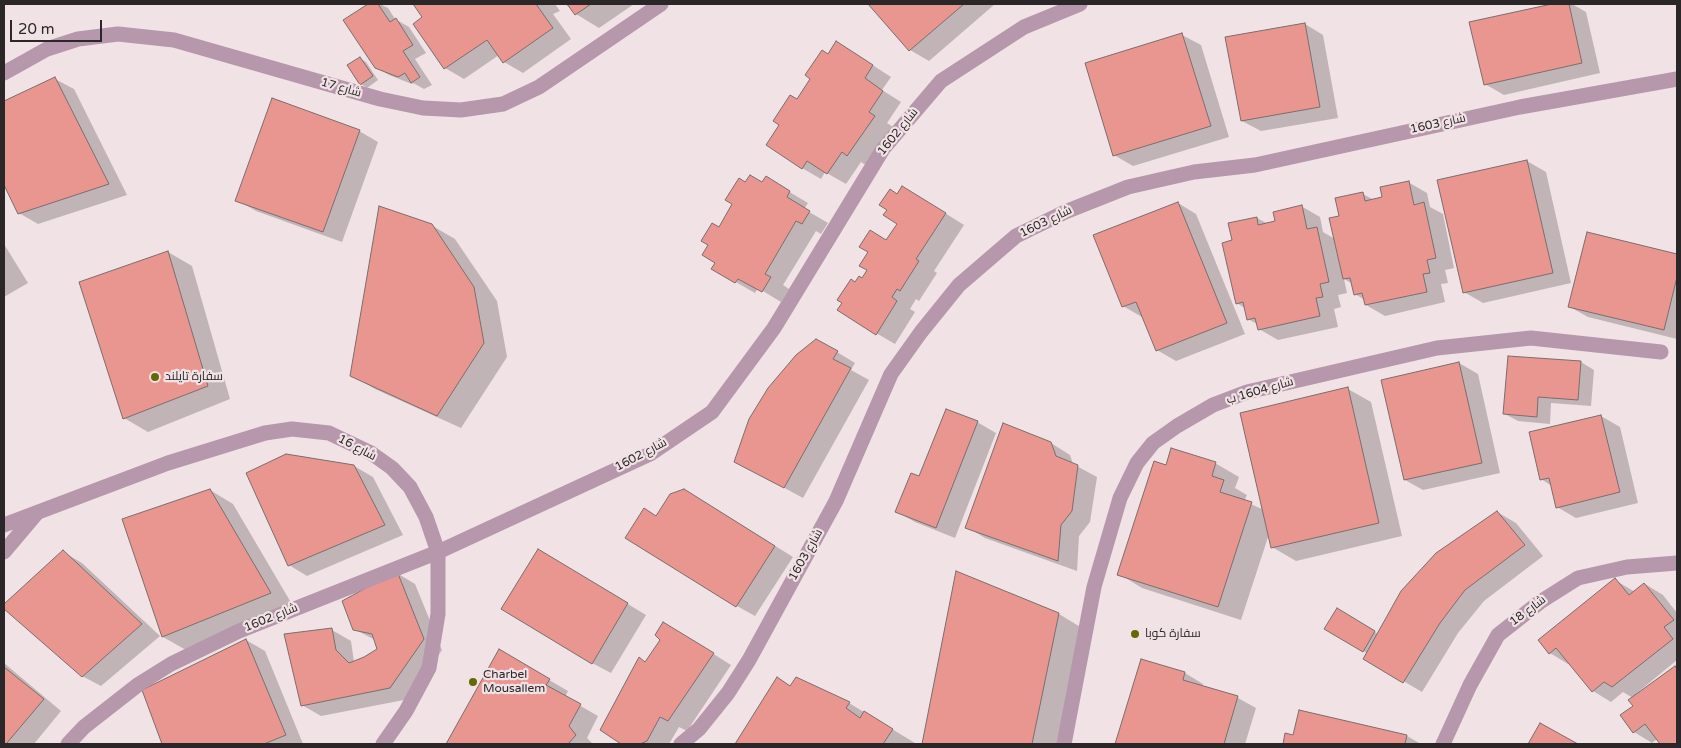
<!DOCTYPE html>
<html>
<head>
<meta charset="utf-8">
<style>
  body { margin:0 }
  #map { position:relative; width:1681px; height:748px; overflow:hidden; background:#f0e2e5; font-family:"Varela Round",sans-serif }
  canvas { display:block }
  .frame { position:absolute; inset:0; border:5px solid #2b2627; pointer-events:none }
  .scale { position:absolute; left:10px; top:20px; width:92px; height:22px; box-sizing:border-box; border:2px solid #2b2627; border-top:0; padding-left:6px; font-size:15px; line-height:18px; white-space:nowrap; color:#2b2627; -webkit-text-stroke:4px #f0e2e5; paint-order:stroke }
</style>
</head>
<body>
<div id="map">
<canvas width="1681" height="748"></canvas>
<div class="frame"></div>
<div class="scale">20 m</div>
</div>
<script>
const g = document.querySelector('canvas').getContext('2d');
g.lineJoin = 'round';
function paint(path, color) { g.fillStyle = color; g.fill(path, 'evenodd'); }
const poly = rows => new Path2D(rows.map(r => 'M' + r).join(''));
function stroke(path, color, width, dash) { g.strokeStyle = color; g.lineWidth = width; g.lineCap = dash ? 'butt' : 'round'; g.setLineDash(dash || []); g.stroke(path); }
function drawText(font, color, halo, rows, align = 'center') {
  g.font = font + ' "Varela Round",Cairo,sans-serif'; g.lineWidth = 4.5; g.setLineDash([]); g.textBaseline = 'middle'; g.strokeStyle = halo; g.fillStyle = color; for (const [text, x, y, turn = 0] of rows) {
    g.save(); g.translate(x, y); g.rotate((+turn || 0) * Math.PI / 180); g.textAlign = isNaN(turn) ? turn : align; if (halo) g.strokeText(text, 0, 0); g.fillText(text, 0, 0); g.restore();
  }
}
paint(poly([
  [370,4,380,4,388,8,395,19,409,27,426,53,415,59,432,85,424,89,413,83,412,84,389,75,376,67,345,21],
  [414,4,555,4,560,11,553,14,571,39,523,73,504,62,499,55,464,79,445,68,414,25,424,18],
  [564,4,634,4,599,28,576,14,572,8],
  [870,4,995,4,929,61,910,50],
  [1558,4,1572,4,1586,12,1600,73,1504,95,1485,84,1471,23],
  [1305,24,1323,35,1338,118,1261,131,1242,121],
  [1182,35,1201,45,1229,137,1133,166,1114,155],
  [837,42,891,77,882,90,901,102,887,123,893,127,867,166,861,162,846,184,825,172,821,179,802,168,797,101],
  [360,58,366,62,378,80,367,88,361,84],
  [55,79,74,89,127,195,38,224,19,213,4,182,4,103],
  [359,131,378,142,342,242,256,211,237,200],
  [1527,161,1546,172,1571,283,1483,303,1464,292],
  [766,178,808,203,804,209,828,223,821,234,816,231,783,285,789,289,781,302,758,288,755,293,713,269,716,262,719,228,746,183,763,184],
  [1408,182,1427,193,1430,207,1443,214,1454,268,1445,270,1448,283,1441,284,1445,302,1385,316,1366,305,1365,300,1355,294,1353,284,1344,279,1347,293,1338,295,1341,307,1334,309,1338,327,1278,340,1259,329,1257,324,1248,319,1246,309,1237,303,1233,241,1257,218,1268,224,1276,222,1301,206,1320,217,1323,232,1335,239,1340,217,1363,194,1374,200,1383,198],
  [897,195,921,198,964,225,934,271,937,273,919,301,916,299,910,309,915,312,895,344,876,333,856,283,863,280,898,223],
  [1178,203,1196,214,1245,334,1176,361,1157,350,1144,316,1142,317,1123,306],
  [431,225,455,239,497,301,507,357,461,428,375,389,351,375],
  [1588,234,1677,256,1677,339,1588,317,1570,307],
  [4,244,28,283,4,297],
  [168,252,192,266,230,399,148,432,124,418],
  [837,352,855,363,851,370,869,380,803,498,755,472],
  [1581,362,1594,370,1591,406,1551,403,1550,424,1518,421,1505,414],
  [1459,363,1478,374,1500,473,1423,490,1405,480],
  [1348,389,1371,402,1402,536,1296,561,1272,547,1269,534,1241,620,1142,588,1119,574,1167,466,1215,463,1239,477,1235,488,1247,495,1244,501,1264,510],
  [1601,416,1620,427,1638,503,1576,518,1557,507,1552,486,1541,479],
  [977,422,996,433,955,538,915,522,897,512,920,478],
  [1051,443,1070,455,1073,464,1097,477,1090,522,1079,536,1077,571,985,538,967,527],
  [354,466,373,477,403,535,307,576,289,565],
  [210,490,233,504,293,606,186,650,163,637],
  [703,501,793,557,755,616,737,606,657,517],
  [1497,512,1516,523,1543,556,1484,601,1458,633,1422,692,1364,658,1367,653,1326,629,1338,610,1378,634],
  [63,552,82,563,160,636,101,686,82,676,4,607,4,605],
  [557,561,646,615,611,673,592,663],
  [957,572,1059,614,1082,628,1058,744,923,744],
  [397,573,415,584,442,650,409,699,321,716,302,705,332,630,351,641,354,662,378,650,375,640,354,629],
  [1615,580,1635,592,1645,584,1663,595,1677,613,1677,660,1637,693,1638,695,1675,667,1677,669,1677,744,1661,744,1657,739,1652,743,1634,732,1633,698,1623,692,1611,702,1593,691,1570,662,1568,664,1550,653],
  [682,634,731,665,687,731,679,727,669,744,623,744,602,730,646,663],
  [246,640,265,651,303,744,164,744,144,690],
  [499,651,568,691,565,697,598,716,587,738,593,744,447,744],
  [1142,660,1185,673,1203,684,1202,687,1238,698,1256,708,1245,744,1116,744],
  [4,663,61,711,34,744,4,744],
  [777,678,791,686,849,703,915,743,736,744],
  [1286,735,1294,737,1407,736,1421,744,1284,744]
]), '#0003');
const building = poly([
  [368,4,378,4,390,22,396,18,413,45,403,51,420,77,411,83,405,73,398,77,375,68,343,20,368,4],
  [413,4,536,4,553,28,503,63,487,40,444,69,413,24,422,17,413,4],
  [567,4,591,4,575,15,567,4],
  [868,4,964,4,909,51,868,4],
  [1552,4,1569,4,1582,63,1484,85,1469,22,1552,4],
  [1305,23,1320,107,1241,121,1225,37,1305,23],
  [1182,33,1211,126,1113,156,1085,63,1182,33],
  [836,41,873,65,865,78,883,91,869,112,875,116,847,156,842,152,827,174,807,161,802,169,766,145,779,125,773,121,790,95,797,99,810,79,805,75,822,50,828,54,836,41],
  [360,57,373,76,360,85,347,65,360,57],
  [55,77,109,184,18,214,4,185,4,101,55,77],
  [272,98,360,130,323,232,235,201,272,98],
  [1527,160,1553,273,1463,293,1437,180,1527,160],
  [750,175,762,182,766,176,790,191,787,197,810,211,802,224,796,221,765,274,771,277,762,292,738,279,735,283,711,269,715,263,702,255,708,245,701,241,712,223,719,227,732,204,725,200,739,178,745,182,750,175],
  [1409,181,1414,205,1424,202,1436,258,1427,260,1430,273,1423,274,1427,292,1365,305,1362,293,1354,295,1350,278,1343,279,1329,218,1339,216,1335,198,1363,192,1365,201,1382,197,1380,187,1409,181],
  [902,186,946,213,916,259,919,261,900,291,897,289,892,297,897,301,876,335,837,310,842,303,837,300,851,279,855,282,859,276,862,278,867,270,859,266,868,252,859,247,870,230,886,240,897,224,883,215,887,210,879,205,890,189,897,194,902,186],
  [1178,202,1227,323,1156,351,1136,302,1122,307,1093,235,1178,202],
  [1302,205,1307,229,1317,227,1329,282,1320,284,1323,297,1316,298,1320,316,1258,330,1255,318,1247,320,1243,302,1236,304,1222,243,1232,240,1228,223,1257,217,1258,225,1275,221,1273,212,1302,205],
  [379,206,432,224,474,287,484,343,437,416,350,376,379,206],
  [1587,232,1677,254,1677,277,1664,330,1568,307,1587,232],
  [168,251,208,386,123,419,79,282,168,251],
  [816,339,838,351,833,359,851,368,784,488,734,462,749,419,768,388,796,355,816,339],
  [1508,356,1581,361,1578,400,1538,397,1537,417,1503,414,1508,356],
  [1459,362,1482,463,1404,480,1381,380,1459,362],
  [1348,387,1379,523,1271,548,1240,413,1348,387],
  [946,409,978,421,936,528,895,512,911,473,919,476,946,409],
  [1601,415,1620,492,1556,508,1549,478,1540,480,1529,432,1601,415],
  [1003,423,1051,442,1056,456,1078,465,1072,511,1061,525,1058,561,965,528,1003,423],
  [1171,448,1216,462,1212,476,1224,480,1220,492,1252,502,1218,607,1117,575,1154,461,1166,465,1171,448],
  [286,454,354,465,385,525,288,566,246,473,286,454],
  [210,489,271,593,162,637,122,519,210,489],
  [684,489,775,546,736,607,625,538,644,508,656,516,670,494,684,489],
  [1497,511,1525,545,1465,590,1440,623,1403,683,1363,659,1401,591,1436,553,1497,511],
  [538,549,628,603,592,664,501,609,538,549],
  [63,550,142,624,82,677,4,609,4,604,63,550],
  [397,571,424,639,390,688,301,706,284,634,332,628,336,650,349,663,364,657,377,649,372,634,353,630,342,601,397,571],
  [956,571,1059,613,1032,744,922,744,956,571],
  [1615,578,1629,595,1644,583,1674,620,1664,627,1673,639,1612,687,1604,682,1592,692,1556,648,1549,654,1538,640,1615,578],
  [1337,608,1375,631,1363,652,1324,629,1337,608],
  [663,622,714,653,668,721,660,717,647,741,640,744,621,744,600,730,639,657,645,662,660,640,655,635,663,622],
  [246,639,286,735,264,744,162,744,142,690,246,639],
  [499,649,550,679,546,685,581,704,569,726,576,735,568,744,446,744,499,649],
  [1141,659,1185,672,1183,680,1238,696,1224,744,1115,744,1141,659],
  [1675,666,1677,669,1677,744,1660,744,1645,724,1633,733,1620,715,1633,706,1628,700,1675,666],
  [4,667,44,699,6,744,4,744,4,667],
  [777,677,790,686,796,677,850,702,846,708,860,718,864,711,893,729,883,744,735,744,777,677],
  [1299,710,1407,735,1405,744,1283,744,1285,733,1293,735,1299,710],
  [1540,723,1578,744,1528,744,1540,723]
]);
paint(building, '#e99590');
stroke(building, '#7a6d6c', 1);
stroke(poly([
  [4,73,47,49,78,39,118,34,174,40,380,99,423,108,461,110,503,104,539,87,661,4],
  [4,525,168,463,265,433,292,429,329,433,371,453,392,468,410,487,426,517,438,552,438,614,429,668,406,711,383,744],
  [4,552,37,513],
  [68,744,84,727,139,684,171,664,239,631,438,552,650,454,712,412,774,328,883,149,941,81,1024,27,1080,4],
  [681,744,699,729,728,693,749,660,836,501,891,374,921,332,959,285,1016,236,1065,212,1128,187,1194,172,1255,165,1520,107,1677,79],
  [1064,744,1094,587,1120,498,1137,463,1153,443,1177,426,1213,405,1247,392,1437,348,1531,338,1661,352],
  [1443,744,1470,685,1498,635,1540,602,1578,578,1627,567,1677,563]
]), '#b697ac', 15);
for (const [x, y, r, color] of [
  [155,377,5,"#646806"],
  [1135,634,5,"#646806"],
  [473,682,5,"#646806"]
]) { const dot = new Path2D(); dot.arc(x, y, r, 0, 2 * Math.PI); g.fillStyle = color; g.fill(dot); stroke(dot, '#f0e2e5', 2); }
drawText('12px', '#2b2627', '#f0e2e5', [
  ["شارع 17",341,88,16],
  ["شارع 1603",1438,124,-12],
  ["شارع 1602",898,132,-51],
  ["شارع 1603",1046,222,-26],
  ["شارع 1604 ب",1260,391,-16],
  ["شارع 16",357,448,28],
  ["شارع 1602",641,455,-28],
  ["شارع 1603",806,555,-61],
  ["شارع 18",1528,611,-37],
  ["شارع 1602",271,618,-22]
]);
drawText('12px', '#2b2627', '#f0e2e5', [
  ["سفارة تايلند",165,377],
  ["سفارة كوبا",1145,634],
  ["Charbel",483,675],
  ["Mousallem",483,689]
], 'left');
</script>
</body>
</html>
